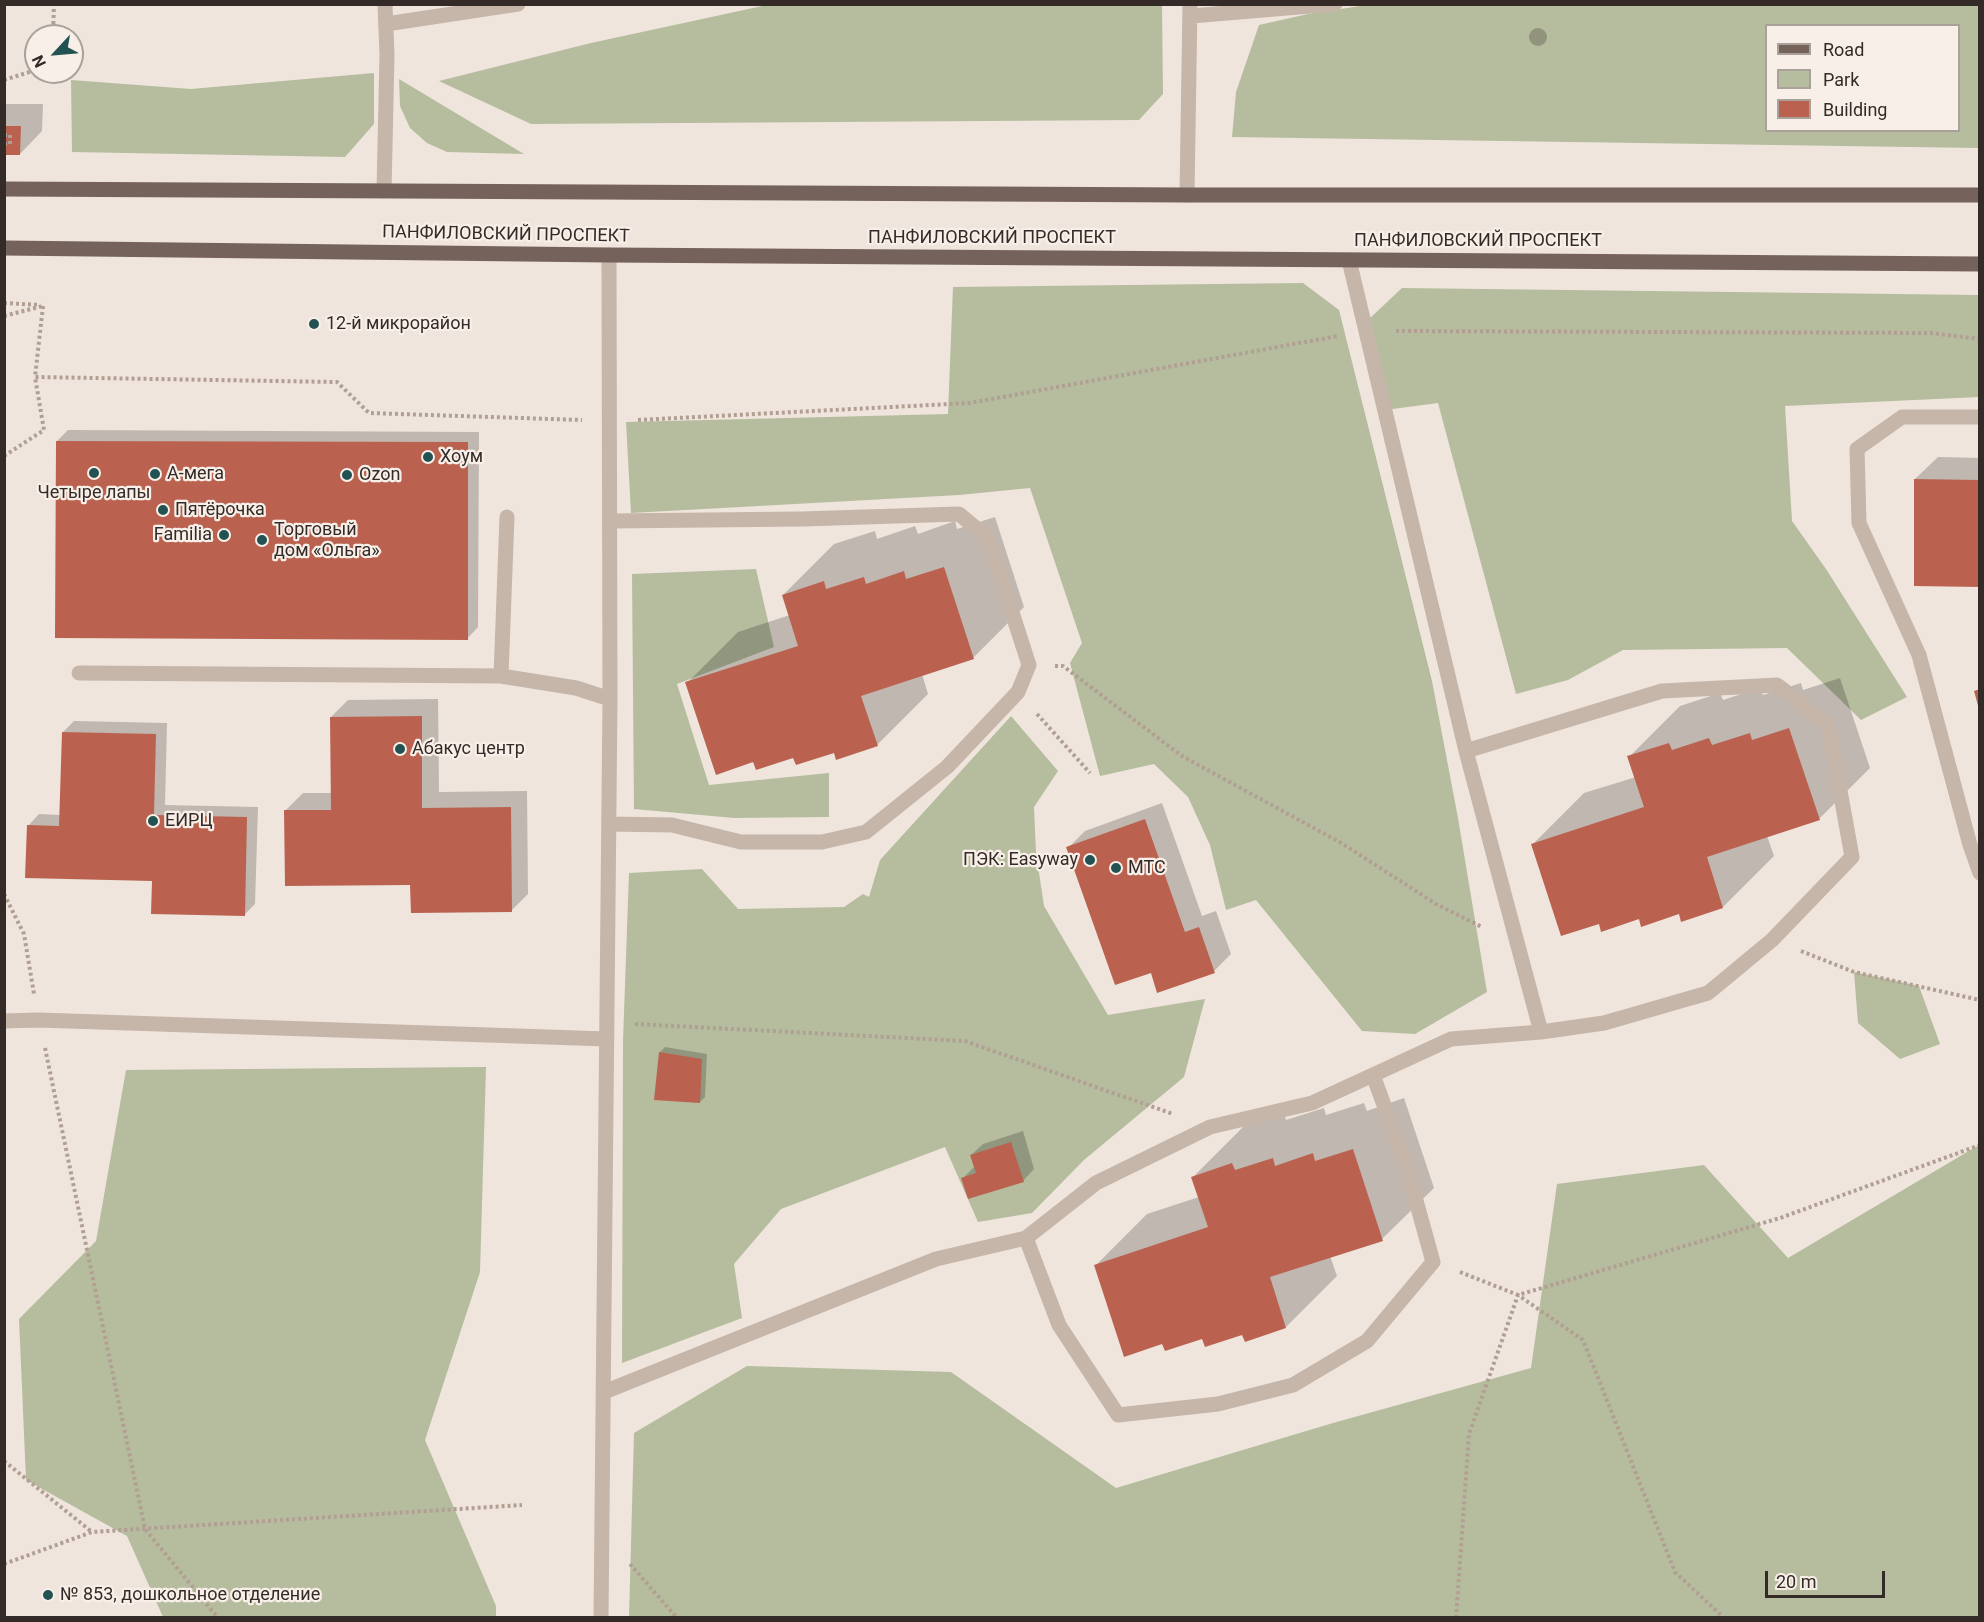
<!DOCTYPE html>
<html>
<head>
<meta charset="utf-8">
<style>
  body { margin:0 }
  #map { position:relative; width:1984px; height:1622px; overflow:hidden; background:#efe5dc; font-family:Roboto,sans-serif }
  canvas { display:block }
  .frame { position:absolute; inset:0; border:6px solid #342b28; pointer-events:none }
  .legend { position:absolute; left:1765px; top:24px; width:195px; height:108px; box-sizing:border-box; background:#f8efe8; border:2px solid #aaa19b; margin:0; padding:8px 10px; list-style:none; font-size:18px; color:#342b28 }
  .legend li { display:flex; align-items:center; gap:12px; height:30px }
  .legend b { width:30px; border:2px solid #aaa19b }
  .north { position:absolute; left:24px; top:24px; width:60px; height:60px; box-sizing:border-box; background:#f8efe8; border:2px solid #aaa19b; border-radius:50%; rotate:244deg; font-size:16px; font-weight:700; line-height:24px; text-align:center; color:#342b28 }
  .north::after { content:''; display:block; margin:auto; width:21px; height:27px; background:#225252; clip-path:polygon(50% 0,100% 100%,50% 72%,0 100%) }
  .scale { position:absolute; left:1765px; top:1571px; width:120px; height:27px; box-sizing:border-box; border:3px solid #342b28; border-top:0; padding-left:8px; font-size:18px; line-height:21px; white-space:nowrap; color:#342b28; -webkit-text-stroke:4px #f8efe8; paint-order:stroke }
</style>
</head>
<body>
<div id="map">
<canvas width="1984" height="1622"></canvas>
<div class="frame"></div>
<ul class="legend">
<li><b style="height:8px;background:#75625b"></b>Road</li>
<li><b style="height:16px;background:#b5bd9e"></b>Park</li>
<li><b style="height:16px;background:#ba624f"></b>Building</li>
</ul>
<div class="north">N</div>
<div class="scale">20 m</div>
</div>
<script>
const g = document.querySelector('canvas').getContext('2d');
g.lineJoin = 'round';
function paint(path, color) { g.fillStyle = color; g.fill(path, 'evenodd'); }
const poly = rows => new Path2D(rows.map(r => 'M' + r).join(''));
function stroke(path, color, width, dash) { g.strokeStyle = color; g.lineWidth = width; g.lineCap = dash ? 'butt' : 'round'; g.setLineDash(dash || []); g.stroke(path); }
function drawText(font, color, halo, rows, align = 'center') {
  g.font = font + ' Roboto,sans-serif'; g.lineWidth = 4.5; g.setLineDash([]); g.textBaseline = 'middle'; g.strokeStyle = halo; g.fillStyle = color; for (const [text, x, y, turn = 0] of rows) {
    g.save(); g.translate(x, y); g.rotate((+turn || 0) * Math.PI / 180); g.textAlign = isNaN(turn) ? turn : align; if (halo) g.strokeText(text, 0, 0); g.fillText(text, 0, 0); g.restore();
  }
}
paint(poly([
  [1373,4,1979,5,1979,148,1232,137,1236,92,1259,25,1308,14],
  [1766,26,1958,26,1958,130,1766,130],
  [767,5,1162,5,1163,94,1139,120,531,124,439,81,591,43],
  [374,73,374,124,345,157,72,152,71,80,191,89],
  [399,79,524,154,447,152,427,143,410,128,400,106],
  [1303,283,1339,310,1432,681,1458,818,1487,992,1415,1034,1362,1031,1256,900,1226,910,1210,845,1188,797,1154,764,1100,776,1070,663,1082,643,1030,488,959,495,631,513,626,422,948,414,953,287],
  [1402,288,1979,295,1979,397,1785,406,1792,521,1826,569,1907,697,1861,720,1787,648,1623,650,1568,680,1516,694,1438,403,1385,410,1368,320],
  [756,569,774,647,677,684,709,785,829,773,829,817,734,818,634,809,632,574],
  [1011,716,1058,771,1034,807,1036,853,1044,906,1108,1015,1205,999,1184,1077,1084,1160,1032,1213,978,1222,945,1147,781,1209,734,1264,742,1318,622,1363,623,1041,629,873,702,869,738,909,844,907,863,894,869,897,880,860],
  [1854,972,1919,986,1940,1044,1900,1059,1858,1023],
  [486,1067,480,1272,425,1440,496,1606,496,1617,163,1617,127,1536,26,1480,19,1319,96,1241,126,1070],
  [1979,1145,1979,1617,629,1617,634,1433,747,1366,951,1372,1116,1488,1333,1423,1531,1368,1557,1184,1704,1165,1788,1258]
]), '#b5bd9e');
paint(poly([
  [4,104,43,104,42,131,20,154,4,154],
  [68,430,479,432,478,627,467,639,57,441],
  [1938,457,1980,458,1980,586,1915,479],
  [995,517,1024,607,973,658,922,674,928,694,877,745,754,761,687,683,738,632,790,615,783,595,834,544,875,531,877,539,915,526,918,534,955,521,957,529],
  [1840,678,1870,768,1819,819,1767,836,1774,856,1723,907,1682,920,1680,912,1600,922,1533,844,1584,793,1636,777,1629,757,1680,706,1720,693,1723,700,1760,688,1763,695,1801,683,1803,690],
  [438,699,439,792,527,791,528,894,511,911,412,883,286,810,303,793,332,793,331,717,348,700],
  [74,721,167,723,165,805,258,807,255,904,244,915,154,880,28,826,39,814,61,815,63,732],
  [1162,803,1202,916,1216,911,1231,954,1214,971,1152,971,1068,848,1085,831],
  [665,1047,707,1054,705,1097,700,1102,660,1052],
  [1404,1098,1434,1188,1382,1239,1330,1256,1337,1276,1286,1327,1163,1343,1096,1265,1147,1214,1199,1197,1193,1177,1244,1126,1284,1113,1286,1120,1324,1108,1326,1115,1364,1103,1367,1111],
  [1023,1131,1034,1169,1023,1181,963,1178,974,1167,971,1155,983,1144]
]), '#0003');
paint(poly([
  [4,126,21,126,20,155,4,155],
  [56,441,468,442,468,640,55,638],
  [1914,479,1980,480,1980,587,1914,586],
  [944,567,974,659,861,696,878,746,836,760,834,753,796,765,793,758,756,770,753,762,716,775,685,682,798,646,782,595,824,581,826,589,864,577,866,584,904,571,906,579],
  [1980,689,1980,709,1979,709,1974,691],
  [422,716,422,808,511,807,512,912,411,913,410,885,285,886,284,810,331,810,330,717],
  [1789,728,1820,820,1707,857,1723,908,1681,922,1679,914,1641,927,1639,919,1601,932,1599,924,1561,936,1531,844,1644,807,1627,756,1669,743,1672,750,1709,738,1712,745,1750,733,1752,740],
  [62,732,156,734,154,815,247,817,245,916,151,914,152,881,25,878,27,825,59,826],
  [1145,819,1185,932,1199,927,1215,973,1157,993,1151,973,1115,985,1066,847],
  [659,1052,702,1059,700,1103,654,1100],
  [1011,1142,1024,1182,968,1199,961,1178,976,1173,970,1155],
  [1353,1149,1383,1241,1270,1277,1286,1328,1245,1342,1242,1335,1205,1347,1202,1339,1165,1351,1162,1344,1124,1357,1094,1265,1208,1227,1191,1177,1232,1163,1235,1170,1273,1158,1275,1166,1313,1153,1315,1161]
]), '#ba624f');
stroke(poly([
  [53,36,54,4],
  [4,80,36,70],
  [4,135,10,135,10,144,4,144],
  [4,303,40,305],
  [43,306,35,377,337,382,369,413,582,420],
  [4,316,43,306],
  [1396,331,1931,333,1980,339],
  [638,420,970,403,1338,336],
  [4,456,44,430,35,377],
  [1055,666,1063,666,1182,756,1343,844,1436,904,1482,927],
  [1037,714,1090,773],
  [4,894,24,934,34,994],
  [1801,951,1854,972,1980,1000],
  [635,1024,965,1041,1173,1114],
  [45,1048,145,1529,218,1618],
  [1460,1272,1518,1295,1780,1218,1980,1145],
  [4,1461,92,1532],
  [4,1564,92,1532,522,1505],
  [630,1564,677,1618],
  [1456,1618,1469,1434,1518,1295,1583,1340,1675,1572,1724,1618]
]), '#b29f94', 4, [3, 3]);
stroke(poly([
  [1191,16,1335,4],
  [386,24,518,4],
  [384,191,387,55,385,4],
  [1187,195,1190,4],
  [1349,260,1466,751,1541,1032],
  [1980,417,1902,417,1857,449,1859,523,1919,655,1970,845,1980,873],
  [79,673,501,676,576,688,610,699],
  [501,676,507,517],
  [609,824,672,825,741,842,822,842,866,832,947,767,1018,692,1029,665,988,538,959,514,802,519,610,521],
  [4,1021,39,1020,607,1039],
  [1026,1238,1059,1325,1118,1415,1218,1404,1293,1385,1367,1341,1433,1262,1407,1168,1373,1075],
  [604,1392,936,1259,1026,1238,1096,1183,1210,1127,1312,1103,1451,1039,1541,1032,1604,1023,1708,993,1772,940,1852,857,1828,724,1777,685,1662,691,1466,751],
  [601,1618,610,699,609,255]
]), '#c6b5a9', 15);
stroke(poly([
  [4,189,1187,195,1980,195],
  [4,248,609,255,1980,264]
]), '#75625b', 15);
g.fillStyle = '#92937c';
for (const [x, y] of [
  [1538,37]
]) { g.beginPath(); g.arc(x, y, 9, 0, 2 * Math.PI); g.fill(); }
for (const [x, y, r, color] of [
  [314,324,6,"#225252"],
  [428,457,6,"#225252"],
  [94,473,6,"#225252"],
  [155,474,6,"#225252"],
  [347,475,6,"#225252"],
  [163,510,6,"#225252"],
  [224,535,6,"#225252"],
  [262,540,6,"#225252"],
  [400,749,6,"#225252"],
  [153,821,6,"#225252"],
  [1090,860,6,"#225252"],
  [1116,868,6,"#225252"],
  [48,1595,6,"#225252"]
]) { const dot = new Path2D(); dot.arc(x, y, r, 0, 2 * Math.PI); g.fillStyle = color; g.fill(dot); stroke(dot, '#f8efe8', 2); }
drawText('18px', '#342b28', '#f8efe8', [
  ["ПАНФИЛОВСКИЙ ПРОСПЕКТ",506,235,1],
  ["ПАНФИЛОВСКИЙ ПРОСПЕКТ",992,238],
  ["ПАНФИЛОВСКИЙ ПРОСПЕКТ",1478,241]
]);
drawText('18px', '#342b28', '#f8efe8', [
  ["12-й микрорайон",326,324],
  ["Хоум",440,457],
  ["А-мега",167,474],
  ["Ozon",359,475],
  ["Четыре лапы",94,493,"center"],
  ["Пятёрочка",175,510],
  ["Торговый",274,530],
  ["дом «Ольга»",274,551],
  ["Familia",212,535,"right"],
  ["Абакус центр",412,749],
  ["ЕИРЦ",165,821],
  ["ПЭК: Easyway",1078,860,"right"],
  ["МТС",1128,868],
  ["№ 853, дошкольное отделение",60,1595]
], 'left');
</script>
</body>
</html>
